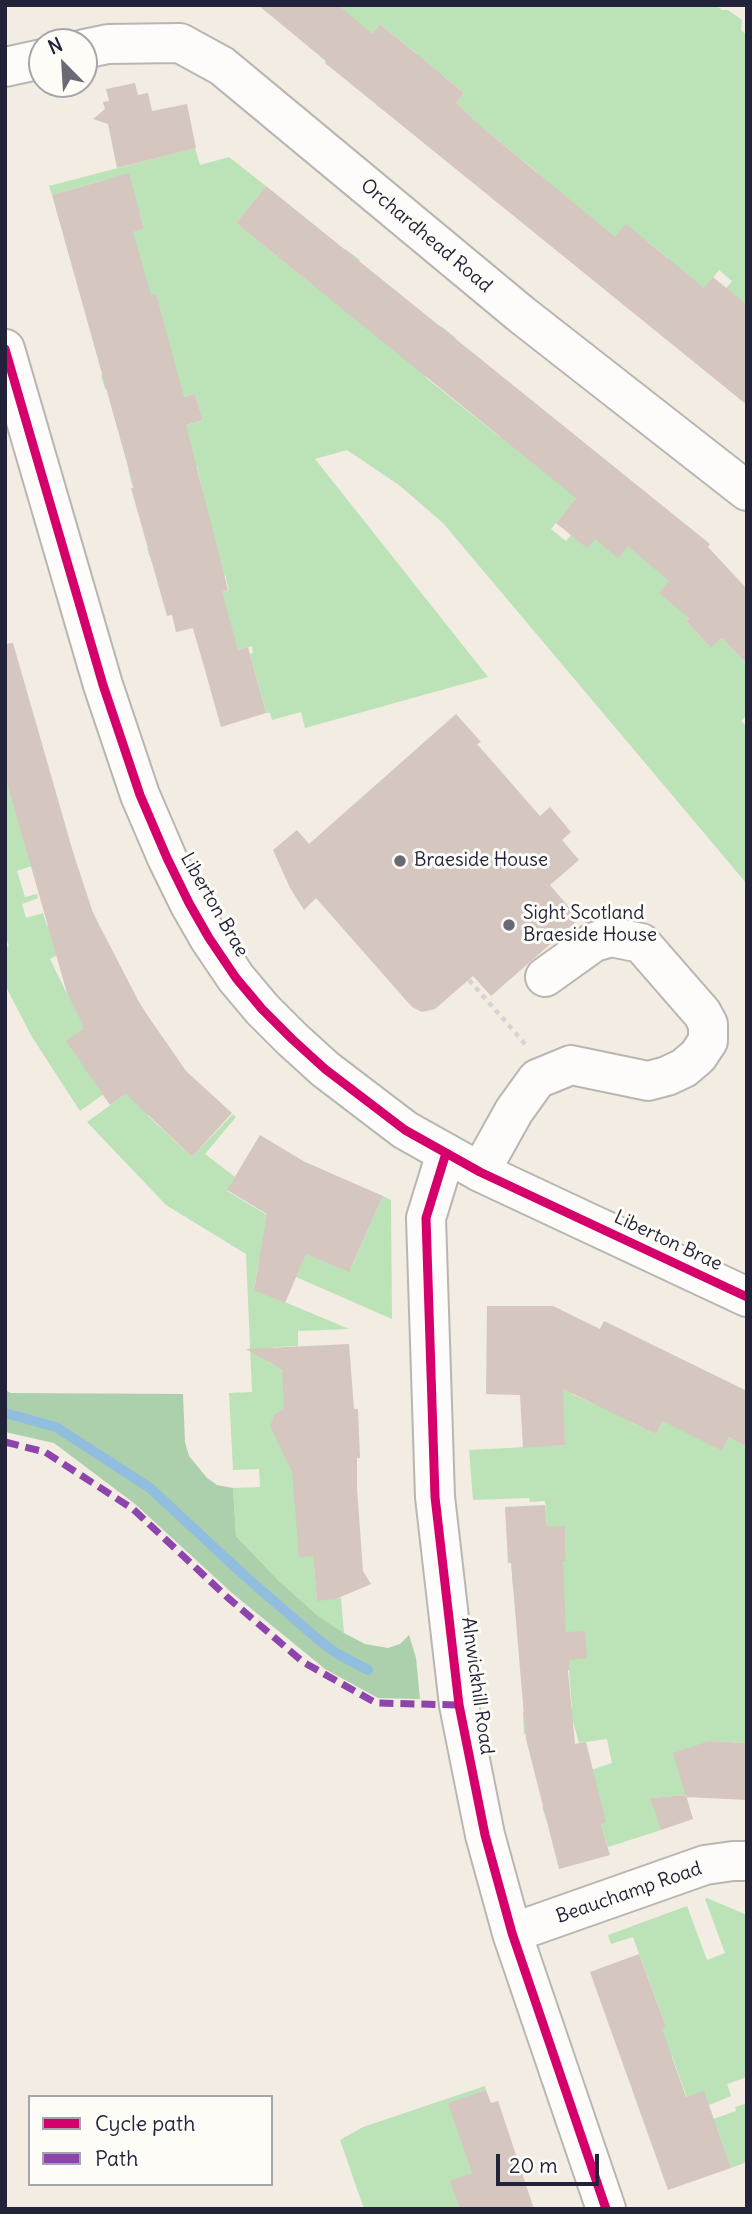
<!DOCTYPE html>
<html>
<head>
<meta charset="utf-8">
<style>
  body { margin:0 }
  #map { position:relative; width:752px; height:2214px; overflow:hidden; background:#f2ece2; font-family:Delius,sans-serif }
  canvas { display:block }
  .frame { position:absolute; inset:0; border:7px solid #22223b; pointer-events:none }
  .legend { position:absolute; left:28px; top:2095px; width:245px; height:91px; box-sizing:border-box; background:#fdfcf7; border:2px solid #a5a5ac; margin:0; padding:9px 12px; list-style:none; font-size:21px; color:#22223b }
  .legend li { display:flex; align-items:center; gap:14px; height:35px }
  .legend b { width:35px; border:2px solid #a5a5ac }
  .north { position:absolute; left:28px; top:28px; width:70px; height:70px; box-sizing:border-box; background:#fdfcf7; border:2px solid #a5a5ac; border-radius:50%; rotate:336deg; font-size:19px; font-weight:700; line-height:28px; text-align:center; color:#22223b }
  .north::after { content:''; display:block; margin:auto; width:24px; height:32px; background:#6b6975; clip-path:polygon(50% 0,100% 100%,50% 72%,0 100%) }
  .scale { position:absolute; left:496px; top:2154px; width:103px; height:32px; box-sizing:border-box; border:4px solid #22223b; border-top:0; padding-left:9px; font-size:21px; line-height:24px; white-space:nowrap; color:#22223b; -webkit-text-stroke:5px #fdfcf7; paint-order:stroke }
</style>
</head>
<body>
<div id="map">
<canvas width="752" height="2214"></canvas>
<div class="frame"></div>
<ul class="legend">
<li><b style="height:9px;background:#d6006c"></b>Cycle path</li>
<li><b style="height:9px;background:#8e44ad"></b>Path</li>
</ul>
<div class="north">N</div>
<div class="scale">20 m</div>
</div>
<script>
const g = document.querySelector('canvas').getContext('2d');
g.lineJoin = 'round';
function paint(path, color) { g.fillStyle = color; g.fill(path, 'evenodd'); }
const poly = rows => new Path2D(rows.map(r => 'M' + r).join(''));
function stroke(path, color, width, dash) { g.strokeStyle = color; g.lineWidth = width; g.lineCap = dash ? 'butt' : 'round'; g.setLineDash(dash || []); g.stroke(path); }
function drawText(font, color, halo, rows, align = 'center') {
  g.font = font + ' Delius,sans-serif'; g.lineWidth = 6; g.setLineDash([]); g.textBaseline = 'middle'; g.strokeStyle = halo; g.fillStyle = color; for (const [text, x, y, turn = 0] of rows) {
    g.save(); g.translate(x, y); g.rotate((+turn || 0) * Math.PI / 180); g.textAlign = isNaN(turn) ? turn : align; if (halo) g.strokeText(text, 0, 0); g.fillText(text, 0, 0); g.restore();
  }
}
paint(poly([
  [338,5,716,5,722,10,728,10,742,20,741,30,747,35,747,305,744,302,716,301,732,281,719,270,704,289,657,271,668,258,648,242,637,254,509,210,538,173,484,129,441,156,473,118,456,103,464,93,445,77,388,113,376,105,417,54,380,24,371,35,326,61,319,56,335,37],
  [195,148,200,165,229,157,266,186,236,223,314,286,345,249,360,260,330,297,411,362,441,326,456,338,425,377,500,437,530,400,576,498,551,529,566,541,571,535,607,524,633,540,702,601,686,621,711,648,722,638,747,664,747,715,741,721,747,727,747,884,443,523,399,485,347,450,315,459,488,677,305,728,301,712,272,720,270,713,266,713,250,654,253,653,252,646,238,650,231,629,196,639,193,628,213,595,229,590,225,575,208,579,152,562,147,549,212,532,197,466,182,470,183,475,133,488,128,469,180,454,173,429,203,420,195,394,165,402,157,375,105,389,101,375,153,360,120,235,144,229,140,214,104,180,52,195,49,186],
  [5,758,44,862,17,871,25,897,37,894,38,898,22,904,26,918,43,913,47,926,93,912,99,925,57,946,61,953,50,959,67,994,92,1018,81,1026,83,1029,135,1080,174,1054,177,1058,171,1062,148,1116,192,1157,233,1114,236,1117,205,1154,235,1177,227,1191,269,1216,305,1162,319,1168,307,1254,347,1271,351,1268,383,1196,391,1200,392,1319,296,1277,302,1263,259,1260,254,1289,349,1329,298,1331,298,1346,274,1347,267,1352,268,1362,275,1366,281,1366,282,1373,299,1372,288,1407,275,1413,271,1425,356,1463,357,1483,340,1484,313,1556,317,1600,341,1598,344,1633,317,1615,279,1581,236,1536,233,1488,260,1487,259,1469,233,1470,229,1393,252,1392,246,1254,166,1205,87,1122,130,1091,122,1081,80,1111,32,1037,5,985,5,963,7,962,5,947,9,946,5,936],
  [559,1309,572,1394,596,1405,604,1391,631,1422,656,1434,664,1420,722,1451,729,1437,747,1447,747,1743,710,1741,707,1773,686,1795,651,1798,661,1830,608,1847,601,1824,602,1808,547,1822,542,1807,591,1795,585,1772,612,1763,607,1739,579,1743,573,1721,524,1734,523,1712,572,1708,562,1584,513,1588,512,1576,563,1574,563,1561,566,1560,565,1527,547,1527,545,1501,530,1502,529,1498,473,1500,469,1450,565,1445],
  [707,1898,747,1915,747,2077,727,2084,731,2096,692,2112,672,2056,659,2061,637,2038,666,2027,633,1937,611,1944,608,1935,687,1906,707,1960,725,1953,705,1899],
  [485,2086,486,2090,449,2103,474,2178,519,2163,521,2169,455,2192,460,2209,364,2209,340,2140,363,2127],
  [747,2103,747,2162,731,2168,717,2128,654,2150,651,2141,736,2111,735,2107]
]), '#bce2b8');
paint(poly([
  [5,1390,11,1393,183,1394,185,1442,189,1456,207,1478,217,1485,233,1488,236,1536,279,1581,317,1615,344,1633,365,1644,388,1648,400,1644,409,1635,416,1658,420,1699,378,1698,325,1669,232,1593,135,1504,54,1443,5,1432]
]), '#acd0ac');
stroke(poly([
  [5,1413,56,1427,150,1488,246,1577,321,1642,336,1653,368,1670]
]), '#91bede', 10);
paint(poly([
  [258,5,338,5,372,34,380,24,464,93,456,103,473,118,472,119,615,237,626,224,704,288,713,277,747,305,747,405,325,63,326,61],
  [135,83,138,95,148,93,152,111,187,104,196,148,117,168,108,124,93,119,105,109,103,102,109,101,106,89],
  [129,173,144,229,133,232,151,295,156,294,184,397,195,394,203,420,186,425,228,590,222,592,238,650,248,647,266,713,221,727,193,628,176,632,172,615,167,616,131,488,134,488,52,195],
  [266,186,710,544,708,547,747,589,747,664,722,638,711,648,686,621,689,618,659,593,669,581,628,546,618,558,595,539,587,548,556,523,576,498,236,223],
  [13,643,73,852,93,913,139,1002,150,1019,186,1071,232,1113,192,1157,126,1094,110,1105,66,1041,83,1029,81,1026,83,1025,67,993,5,775,5,644],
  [456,714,481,742,477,744,540,816,550,807,571,832,562,840,579,860,550,885,579,919,491,996,473,976,435,1009,422,1012,412,1007,316,898,304,910,290,888,273,850,297,830,309,844],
  [260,1135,305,1162,383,1196,349,1272,306,1254,285,1303,254,1290,267,1214,227,1190],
  [487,1306,553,1306,600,1329,604,1321,747,1391,747,1447,729,1437,722,1451,663,1421,656,1434,563,1389,565,1445,523,1448,520,1395,486,1394],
  [349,1344,354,1409,358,1409,360,1458,357,1458,357,1488,363,1571,371,1584,336,1599,317,1601,313,1556,299,1557,292,1472,270,1426,275,1413,284,1409,282,1370,246,1349],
  [545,1505,547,1527,565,1526,566,1561,563,1561,566,1632,585,1631,587,1658,569,1660,569,1670,568,1671,575,1744,586,1742,606,1822,601,1824,610,1855,559,1869,526,1739,511,1563,508,1563,505,1507],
  [709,1741,747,1743,747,1800,686,1797,673,1753],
  [686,1795,693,1819,661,1830,650,1798],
  [639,1954,666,2027,662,2029,686,2097,704,2091,731,2168,668,2190,590,1972],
  [486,2090,491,2103,498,2101,534,2209,460,2209,450,2181,472,2173,448,2103]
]), '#d5c6c0');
const minor = poly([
  [84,49,108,44,180,43,222,66,522,315,747,491],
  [5,67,42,59],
  [446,1153,426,1218,435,1497,459,1705,485,1835,512,1933,606,2209],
  [480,1172,514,1111,537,1079,571,1065,648,1081,667,1076,684,1068,698,1056,708,1041,708,1024,702,1013,641,943,611,937,594,942,545,977],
  [512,1933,705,1865,733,1861,747,1861]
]);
const major = poly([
  [5,349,103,685,140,795,167,858,189,903,209,938,236,978,262,1009,292,1039,325,1069,405,1130,480,1172,747,1297]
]);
stroke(minor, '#b9b6b2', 42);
stroke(major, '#b9b6b2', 42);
stroke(poly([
  [469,980,526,1045]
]), '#d5d4d3', 4.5, [5, 5]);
stroke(minor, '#fdfcfb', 38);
stroke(major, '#fdfcfb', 38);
stroke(poly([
  [5,1442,45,1452,133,1509,227,1597,303,1662,376,1703,459,1705]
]), '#8e44ad', 7, [14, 7]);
stroke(poly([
  [5,349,103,685,140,795,167,858,189,903,209,938,236,978,262,1009,292,1039,325,1069,405,1130,480,1172,747,1297],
  [446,1153,426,1218,435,1497,459,1705,485,1835,512,1933,606,2209]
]), '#d6006c', 9);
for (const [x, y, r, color] of [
  [400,861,7,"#6b6975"],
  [509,925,7,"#6b6975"]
]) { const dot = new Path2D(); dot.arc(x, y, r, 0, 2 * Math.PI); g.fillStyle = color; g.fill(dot); stroke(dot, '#fdfcf7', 2.5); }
drawText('19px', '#22223b', '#fdfcf7', [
  ["Orchardhead Road",426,236,40],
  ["Liberton Brae",214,905,60],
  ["Liberton Brae",668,1241,25],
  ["Alnwickhill Road",477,1686,82],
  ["Beauchamp Road",629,1893,-19]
]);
drawText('19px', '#22223b', '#fdfcf7', [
  ["Braeside House",414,861],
  ["Sight Scotland",523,914],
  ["Braeside House",523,936]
], 'left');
</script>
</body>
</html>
